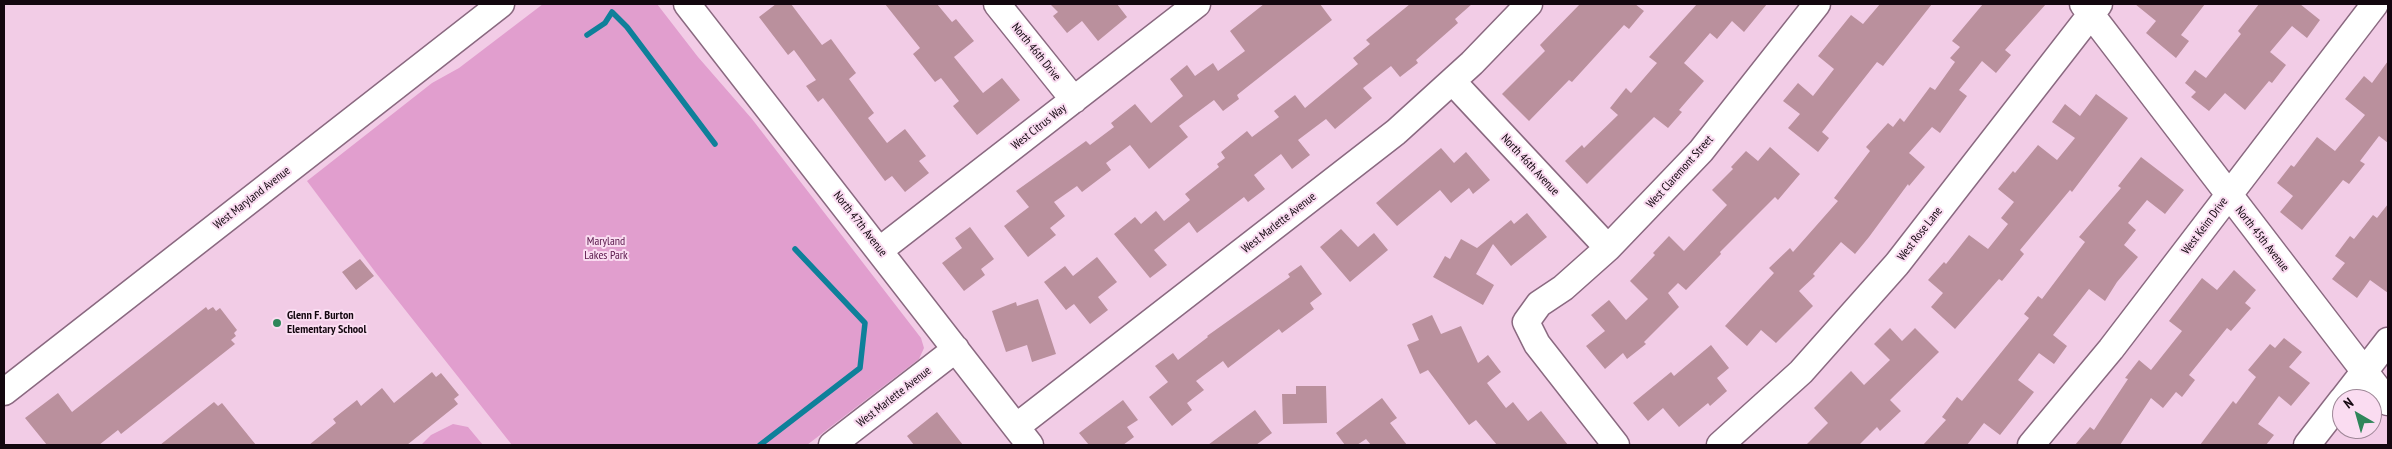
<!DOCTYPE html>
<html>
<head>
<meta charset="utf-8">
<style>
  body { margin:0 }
  #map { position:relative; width:2392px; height:449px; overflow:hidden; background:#f2cce6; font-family:"PT Sans Narrow",sans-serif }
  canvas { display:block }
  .frame { position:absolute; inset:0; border:5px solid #13070f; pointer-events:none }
  .north { position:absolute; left:2332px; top:389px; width:50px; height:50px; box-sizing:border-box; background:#fadcf1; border:1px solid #9e8797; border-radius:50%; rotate:322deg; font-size:14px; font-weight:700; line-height:20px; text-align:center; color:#13070f }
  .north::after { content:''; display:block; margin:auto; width:18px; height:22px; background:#2f865a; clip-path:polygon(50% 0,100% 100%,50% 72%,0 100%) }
</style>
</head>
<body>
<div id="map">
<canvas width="2392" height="449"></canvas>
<div class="frame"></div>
<div class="north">N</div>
</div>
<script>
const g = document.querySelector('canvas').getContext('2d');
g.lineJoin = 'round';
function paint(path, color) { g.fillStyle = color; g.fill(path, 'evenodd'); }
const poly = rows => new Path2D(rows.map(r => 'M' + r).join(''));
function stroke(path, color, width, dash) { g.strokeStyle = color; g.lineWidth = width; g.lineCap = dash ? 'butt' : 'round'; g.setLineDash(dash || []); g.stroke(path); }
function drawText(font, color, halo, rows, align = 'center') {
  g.font = font + ' "PT Sans Narrow",sans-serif'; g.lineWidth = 4; g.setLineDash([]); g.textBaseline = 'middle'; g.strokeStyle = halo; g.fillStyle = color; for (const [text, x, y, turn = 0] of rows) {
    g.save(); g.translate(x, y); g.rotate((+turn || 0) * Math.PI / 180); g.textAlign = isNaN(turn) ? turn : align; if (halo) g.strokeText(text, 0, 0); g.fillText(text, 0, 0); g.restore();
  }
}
paint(poly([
  [543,4,657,4,698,57,752,119,921,338,924,348,919,359,807,445,512,445,376,273,307,181,432,83,459,68],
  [453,424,468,427,483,445,421,445,431,435]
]), '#e19ece');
stroke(poly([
  [587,35,605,23,612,12,627,27,715,144],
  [760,445,860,368,865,323,795,249]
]), '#0e809a', 5.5);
paint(poly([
  [776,4,791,4,822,45,831,39,856,73,849,79,874,113,868,118,887,143,905,129,926,156,919,161,929,173,905,192,892,176,885,181,823,98,818,102,806,86,816,80,794,50,788,55,759,17],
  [885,4,937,4,952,22,956,19,974,41,954,57,983,93,1002,78,1020,100,977,135,953,106,959,101,941,78,935,82,913,54,920,48],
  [1050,4,1117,4,1127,17,1098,41,1082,21,1067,33,1053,16,1058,12],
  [1264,4,1320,4,1332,20,1237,95,1239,99,1223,111,1214,100,1179,126,1188,137,1149,169,1130,145,1106,163,1111,170,1082,192,1077,186,1054,202,1065,216,1050,228,1056,235,1028,257,1004,226,1029,207,1016,191,1086,141,1090,145,1114,127,1111,123,1135,104,1151,123,1183,96,1170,79,1187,65,1195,76,1213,63,1218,71,1245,51,1230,31],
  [1410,4,1472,4,1455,19,1458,23,1416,60,1418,63,1400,77,1391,66,1363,88,1372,98,1335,129,1326,119,1298,140,1310,155,1292,169,1281,154,1254,175,1265,189,1248,202,1244,197,1197,233,1189,222,1154,250,1167,265,1150,278,1114,234,1135,217,1141,224,1156,211,1164,221,1190,200,1185,194,1219,167,1217,164,1225,158,1221,152,1247,131,1252,137,1279,117,1274,111,1295,95,1305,108,1358,64,1353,58,1370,44,1366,40],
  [1580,4,1635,4,1644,11,1629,29,1624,25,1572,82,1569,80,1529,121,1502,94,1545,51,1540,45],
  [1697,4,1767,4,1744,32,1732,21,1717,39,1710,33,1684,63,1704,81,1679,110,1682,112,1668,128,1654,117,1587,184,1565,161,1582,145,1584,148,1618,115,1610,108,1626,88,1631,93,1657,63,1649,57],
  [1880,4,1932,4,1883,66,1877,62,1836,114,1822,132,1829,138,1818,152,1788,128,1800,114,1783,101,1798,83,1813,96,1834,69,1818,56,1851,15,1863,24],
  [1983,4,2046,4,2005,50,2011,55,1996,73,1982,61,1959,90,1967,96,1940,133,1932,127,1909,153,1925,167,1909,186,1908,184,1869,237,1855,254,1841,242,1813,274,1815,276,1799,291,1813,306,1776,343,1761,330,1747,346,1725,326,1774,273,1769,268,1790,248,1793,252,1838,201,1834,198,1870,151,1866,147,1888,123,1893,127,1900,118,1904,122,1930,87,1935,90,1955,62,1950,58,1960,47,1952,41],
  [2135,4,2205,4,2181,35,2189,41,2176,58,2146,33,2156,21],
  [2259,4,2300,4,2320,20,2307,38,2292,26,2270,52,2286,65,2272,83,2269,81,2245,110,2225,93,2209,111,2191,97,2196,92,2185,83,2195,70,2206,78,2241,34,2238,31],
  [2388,61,2388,143,2379,136,2360,161,2365,164,2349,184,2343,180,2302,230,2280,212,2293,196,2277,183,2291,165,2294,167,2317,137,2335,151,2365,115,2345,99,2364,76,2372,83],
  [2096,94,2128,118,2072,192,2070,190,2020,250,2024,254,2002,281,1999,279,1955,329,1931,307,1943,293,1928,280,1944,262,1946,264,1969,235,1988,249,2008,224,2001,218,2014,202,1998,189,2013,171,2015,173,2038,145,2057,160,2075,138,2052,122,2065,104,2080,116],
  [1770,147,1800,174,1778,200,1775,197,1720,252,1721,254,1686,290,1678,283,1668,293,1679,307,1644,342,1646,344,1627,359,1623,353,1605,369,1586,346,1605,331,1591,315,1609,300,1626,320,1648,299,1630,281,1655,255,1653,253,1669,236,1684,251,1727,205,1712,190,1733,169,1731,167,1746,151,1758,161],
  [1441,148,1454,163,1466,152,1490,180,1473,194,1469,188,1451,203,1440,190,1397,226,1376,203],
  [2141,157,2184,190,2165,214,2147,200,2128,223,2136,230,2124,245,2138,257,2117,282,2105,301,2089,289,2053,335,2067,346,2054,364,2039,353,2018,380,2034,392,2000,435,1984,423,1967,445,1923,445,1946,420,1942,417,1957,397,1962,401,2029,318,2024,314,2038,296,2042,299,2085,242,2079,237,2121,188,2118,186],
  [2388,204,2388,293,2370,280,2357,298,2332,279,2345,263,2335,256,2350,236,2354,239,2373,215,2377,218],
  [1527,213,1547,237,1511,266,1493,244,1476,274,1494,285,1483,305,1433,277,1445,256,1450,259,1461,239,1477,248,1511,220,1514,224],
  [970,227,994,259,981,269,985,275,964,291,942,263,962,248,955,238],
  [1341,229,1358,247,1374,233,1388,250,1350,282,1320,247],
  [1097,257,1117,282,1098,297,1108,310,1090,324,1074,304,1066,310,1044,282,1065,266,1073,276],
  [360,259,374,276,356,290,342,272],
  [1301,265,1322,294,1310,303,1314,309,1282,333,1279,329,1228,368,1223,361,1196,381,1204,390,1187,403,1192,410,1172,426,1149,397,1168,382,1155,366,1173,353,1178,360,1208,337,1207,336,1290,277,1288,274],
  [2234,270,2256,290,2245,303,2251,308,2231,331,2227,328,2189,375,2195,380,2182,397,2176,392,2163,408,2151,398,2120,445,2075,445,2090,427,2094,430,2128,379,2125,378,2139,360,2151,370,2182,331,2169,321,2202,278,2217,290],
  [1038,299,1056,354,1032,362,1027,345,1006,352,992,311,1016,302,1017,306],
  [206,307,208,310,213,307,216,311,220,308,237,330,234,333,236,336,231,340,235,344,121,434,118,430,99,445,47,445,25,418,58,393,72,412],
  [1432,315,1441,334,1461,326,1478,363,1488,355,1501,372,1487,383,1506,408,1513,402,1528,421,1541,411,1568,445,1497,445,1476,420,1469,425,1428,370,1420,374,1407,345,1419,340,1412,324],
  [1890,328,1902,341,1915,328,1939,352,1890,400,1901,411,1880,431,1877,427,1859,445,1806,445,1828,423,1814,408,1851,371,1864,385,1890,360,1874,344],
  [2284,338,2302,352,2289,367,2310,383,2291,406,2279,396,2258,424,2274,435,2266,445,2200,445,2233,401,2236,404,2256,377,2248,370,2270,344,2275,348],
  [1711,345,1729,368,1717,378,1727,391,1710,406,1708,403,1679,427,1663,408,1648,421,1633,403,1671,372,1674,376],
  [432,372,436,377,441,373,459,395,454,399,458,404,407,445,309,445,336,423,333,419,357,400,361,406,382,388,394,403],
  [1296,386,1326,386,1327,423,1283,424,1282,394,1296,394],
  [1382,398,1397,418,1390,423,1407,445,1371,445,1366,439,1357,445,1345,445,1336,433],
  [1123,400,1138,420,1127,427,1134,437,1123,445,1089,445,1079,433],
  [214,402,218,406,222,403,256,445,160,445],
  [1255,410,1272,433,1256,445,1208,445],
  [937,412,963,445,914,445,907,436]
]), '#ba909d');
const minor = poly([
  [687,4,1030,445],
  [997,4,1074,100],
  [2083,4,2388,402],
  [1453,82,1608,248],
  [880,250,1197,4],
  [4,392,501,4],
  [2343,399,2388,341],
  [1016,427,1396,132,1472,63,1529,4],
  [832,445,956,349],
  [1616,445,1537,344,1526,322,1539,304,1563,288,1608,248,1701,151,1817,4],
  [1720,445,1801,372,1897,264,2099,4],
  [2031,445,2111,349,2375,4],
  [2307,445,2342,400]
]);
stroke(minor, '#8a6980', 29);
stroke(minor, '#fff', 26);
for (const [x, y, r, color] of [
  [277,323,5,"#2f865a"]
]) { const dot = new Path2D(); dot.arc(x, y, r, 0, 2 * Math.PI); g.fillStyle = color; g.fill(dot); stroke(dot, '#fadcf1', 2); }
drawText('12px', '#13070f', '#fadcf1', [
  ["North 46th Drive",1036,52,51],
  ["West Citrus Way",1039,127,-38],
  ["North 46th Avenue",1530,165,47],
  ["West Claremont Street",1680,172,-48],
  ["West Maryland Avenue",252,198,-38],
  ["West Marlette Avenue",1279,223,-38],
  ["North 47th Avenue",860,224,52],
  ["West Keim Drive",2205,226,-53],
  ["West Rose Lane",1920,234,-52],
  ["North 45th Avenue",2262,239,52],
  ["West Marlette Avenue",894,397,-38]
]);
drawText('12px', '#58174a', '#fadcf1', [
  ["Maryland",606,242],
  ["Lakes Park",606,256]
]);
drawText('bold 12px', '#13070f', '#fadcf1', [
  ["Glenn F. Burton",287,316],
  ["Elementary School",287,330]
], 'left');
</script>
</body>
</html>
